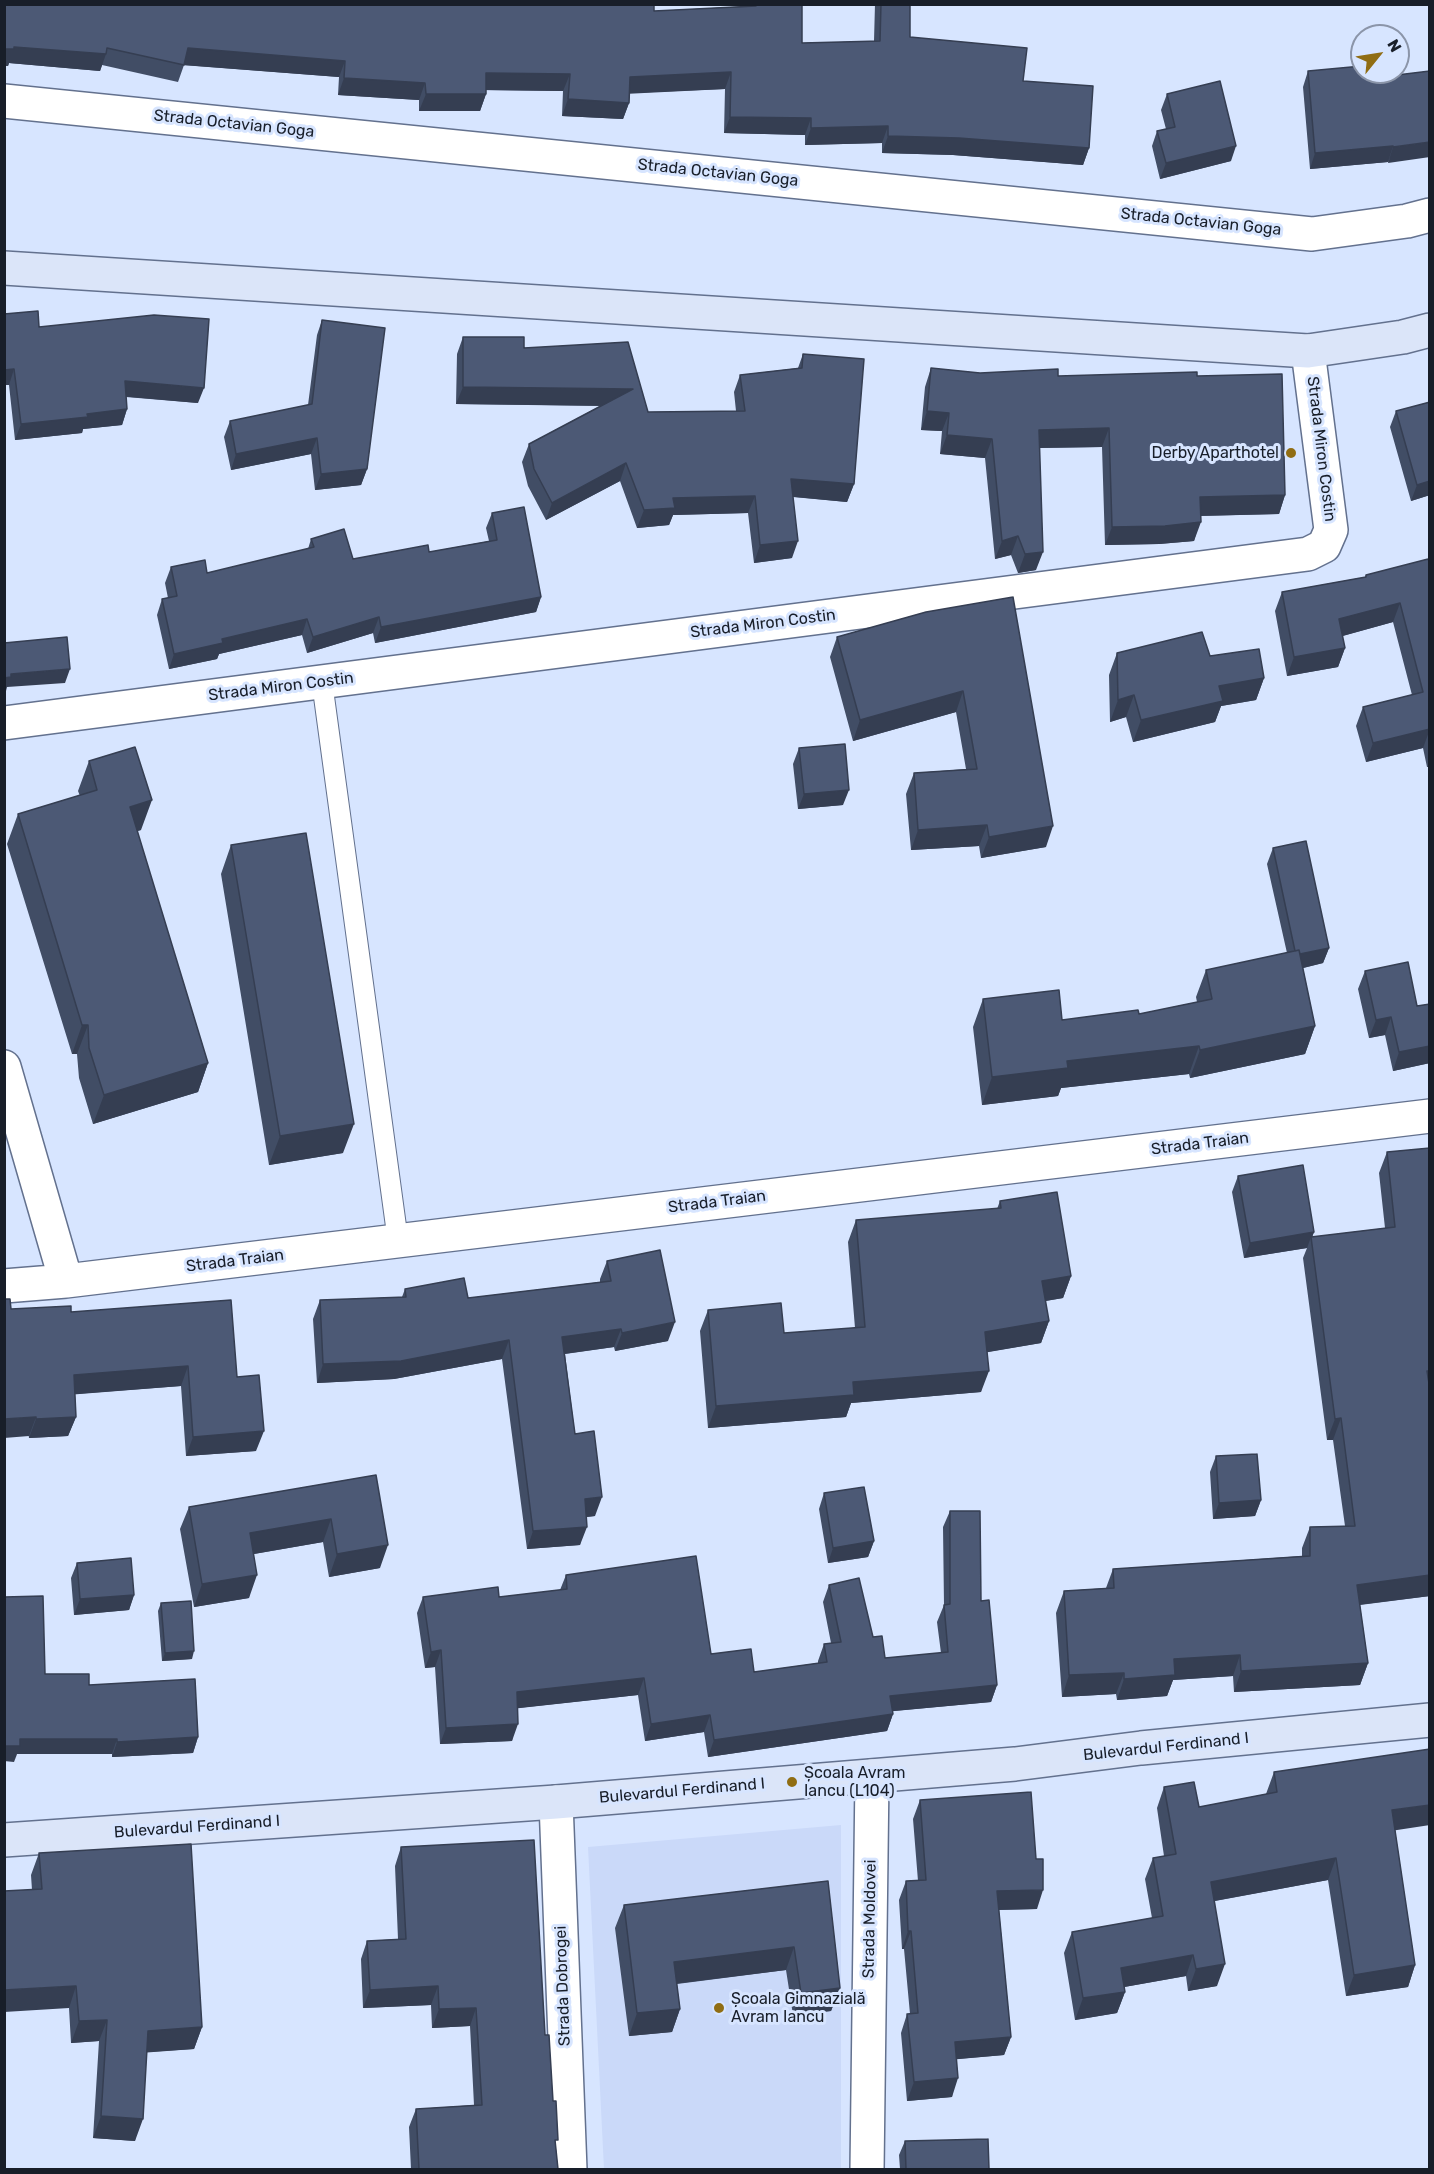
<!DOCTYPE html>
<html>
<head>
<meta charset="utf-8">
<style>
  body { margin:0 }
  #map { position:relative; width:1434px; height:2174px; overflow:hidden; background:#d7e5ff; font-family:Rubik,sans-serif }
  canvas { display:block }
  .frame { position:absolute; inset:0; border:6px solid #181e29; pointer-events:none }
  .north { position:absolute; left:1350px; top:24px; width:60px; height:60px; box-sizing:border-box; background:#d7e5ff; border:2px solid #8b95a9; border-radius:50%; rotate:60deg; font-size:16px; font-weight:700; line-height:24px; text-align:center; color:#181e29 }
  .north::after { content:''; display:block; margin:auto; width:21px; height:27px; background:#906d13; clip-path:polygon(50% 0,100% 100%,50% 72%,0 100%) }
</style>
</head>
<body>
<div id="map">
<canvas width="1434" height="2174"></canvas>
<div class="frame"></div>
<div class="north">N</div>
</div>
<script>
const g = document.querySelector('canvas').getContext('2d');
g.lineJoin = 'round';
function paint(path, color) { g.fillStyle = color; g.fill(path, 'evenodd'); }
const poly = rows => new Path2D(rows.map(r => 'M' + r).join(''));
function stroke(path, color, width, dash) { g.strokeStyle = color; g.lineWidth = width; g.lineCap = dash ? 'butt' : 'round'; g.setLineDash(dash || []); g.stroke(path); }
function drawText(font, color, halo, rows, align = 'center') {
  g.font = font + ' Rubik,sans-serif'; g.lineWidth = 6; g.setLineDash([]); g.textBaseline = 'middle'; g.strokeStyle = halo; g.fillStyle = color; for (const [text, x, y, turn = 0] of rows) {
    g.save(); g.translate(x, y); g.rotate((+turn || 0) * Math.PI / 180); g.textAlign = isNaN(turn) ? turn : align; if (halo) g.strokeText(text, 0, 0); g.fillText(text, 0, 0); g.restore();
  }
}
paint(poly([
  [841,1825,841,2169,604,2169,588,1847]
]), '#cad9f9');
const lane = poly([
  [322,682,398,1241]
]);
const street = poly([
  [4,101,1312,234,1407,221,1430,215],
  [4,723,1308,554,1324,546,1331,530,1308,351],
  [4,1067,66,1281],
  [4,1286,66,1281,1430,1116],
  [556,1802,570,2170],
  [867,2170,872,1776]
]);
const secondary = poly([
  [4,268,1308,351,1403,337,1430,330],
  [4,1840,556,1802,1015,1764,1141,1748,1430,1720]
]);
stroke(lane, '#63718e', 22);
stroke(street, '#63718e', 36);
stroke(secondary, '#63718e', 36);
stroke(lane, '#fff', 20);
stroke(street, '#fff', 33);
stroke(secondary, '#dbe5f9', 33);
paint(poly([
  [4,4,654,11,750,6,750,4,802,4,802,43,874,41,875,4,910,4,910,37,1023,81,1089,148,1083,165,953,155,882,153,882,143,805,145,805,135,724,133,725,89,630,93,629,103,623,119,562,116,563,91,486,90,486,94,480,111,419,111,419,100,338,95,339,77,184,65,178,82,102,65,100,71,9,63,8,66,4,66],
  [1308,71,1372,78,1430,71,1388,163,1388,162,1310,169,1303,87],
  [1167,94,1231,161,1160,179,1152,146,1157,131,1166,129,1161,110],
  [4,314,39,327,198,403,126,397,127,409,122,425,83,429,82,433,15,440,9,385,4,385],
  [322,320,367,469,361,485,315,490,311,454,231,470,224,437,230,421,308,405,317,335],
  [463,337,524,348,648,412,736,411,734,392,740,375,798,368,803,354,854,484,847,502,793,497,792,558,754,563,748,513,673,515,669,525,637,528,620,481,546,520,528,486,522,462,529,444,600,406,456,404,457,354],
  [931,368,980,373,1058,376,1197,376,1285,495,1279,514,1201,516,1194,541,1159,544,1105,545,1102,447,1040,448,1036,570,1018,573,1011,555,995,559,985,458,940,454,942,431,921,430,925,387],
  [1430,402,1430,495,1411,501,1390,427,1396,411],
  [492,513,541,597,536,612,375,643,373,633,307,653,302,635,219,654,217,659,169,669,157,615,162,599,168,598,165,583,171,567,207,573,308,549,311,539,353,559,429,552,489,541,486,528],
  [1430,564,1430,767,1427,767,1423,748,1366,762,1356,726,1363,707,1412,695,1393,622,1342,636,1345,648,1338,667,1287,676,1275,611,1282,592,1365,577,1366,575],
  [926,612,1046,847,981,858,979,846,911,850,906,794,914,773,966,769,956,712,853,741,830,657,837,637],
  [1117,653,1210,656,1264,678,1256,700,1221,706,1215,722,1133,742,1126,717,1110,722,1109,675],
  [799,748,843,805,798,809,793,764],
  [89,761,141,830,137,831,208,1063,198,1092,93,1124,79,1078,77,1054,72,1054,7,844,18,814,80,796,78,791],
  [231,845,343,1153,269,1165,221,874],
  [1273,848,1329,948,1323,963,1303,968,1315,1026,1305,1054,1190,1078,1189,1074,1061,1088,1058,1096,982,1105,973,1027,983,999,1062,1020,1139,1014,1197,1002,1196,997,1206,970,1287,953,1267,864],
  [1365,971,1417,1006,1430,1004,1430,1063,1393,1071,1385,1035,1369,1038,1358,989],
  [1430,1148,1430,1596,1360,1605,1368,1663,1360,1685,1234,1692,1233,1676,1173,1680,1167,1696,1117,1700,1116,1694,1062,1697,1056,1613,1064,1591,1106,1588,1113,1569,1302,1556,1302,1548,1310,1527,1345,1526,1333,1440,1327,1440,1303,1258,1307,1248,1244,1258,1232,1192,1238,1176,1314,1232,1312,1237,1385,1228,1379,1173,1387,1152],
  [1000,1201,1071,1276,1063,1298,1045,1301,1049,1321,1041,1343,987,1352,981,1392,851,1403,846,1417,708,1428,700,1331,708,1310,784,1333,855,1328,848,1242,856,1220,997,1209],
  [607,1261,668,1341,615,1351,614,1347,565,1354,575,1434,595,1516,586,1517,580,1545,527,1549,502,1359,394,1379,317,1383,313,1319,320,1300,402,1297,405,1289,468,1298,600,1282,600,1279],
  [11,1309,71,1312,237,1377,256,1451,186,1456,181,1386,75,1394,76,1417,68,1436,29,1438],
  [1216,1456,1261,1500,1255,1516,1213,1519,1210,1472],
  [376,1475,380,1568,329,1577,323,1542,254,1554,249,1598,194,1607,180,1529,189,1507],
  [824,1493,874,1541,868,1557,828,1563,819,1509],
  [950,1511,981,1601,997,1685,991,1702,893,1711,893,1714,887,1731,708,1757,704,1732,645,1741,638,1695,518,1708,512,1741,440,1744,435,1667,425,1668,417,1613,423,1597,499,1597,560,1590,566,1575,711,1654,754,1672,818,1663,818,1661,824,1644,831,1643,823,1602,829,1585,873,1637,885,1658,941,1653,937,1622,944,1605,943,1527],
  [77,1563,134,1595,129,1610,74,1615,71,1578],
  [161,1603,192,1659,162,1661,158,1611],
  [45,1674,89,1685,198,1737,193,1753,112,1757,112,1754,17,1754,14,1762],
  [1274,1772,1395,1830,1415,1965,1408,1987,1346,1996,1328,1880,1215,1901,1217,1986,1188,1991,1186,1976,1124,1987,1125,1992,1117,2013,1075,2020,1064,1953,1072,1932,1152,1918,1145,1879,1153,1858,1164,1856,1157,1808,1164,1787,1199,1807,1266,1794],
  [920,1800,1037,1909,999,1910,1011,2037,1004,2055,957,2059,952,2097,907,2101,901,2033,907,2014,910,2014,904,1949,902,1949,899,1900,906,1881,918,1881,913,1819],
  [401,1847,545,2035,558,2169,411,2169,409,2127,416,2109,474,2105,470,2026,432,2028,431,2005,363,2008,361,1959,367,1941,398,1939,395,1866],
  [39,1853,202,2027,194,2049,147,2052,135,2141,93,2138,99,2041,71,2043,69,2008,32,1890,31,1875],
  [828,1881,840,1988,831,2011,793,2015,786,1970,677,1984,680,2009,672,2032,629,2036,615,1928,624,1905],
  [905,2141,989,2169,900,2169,899,2155]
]), '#414d65');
paint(poly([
  [14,47,106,54,100,71,9,63,8,66,4,66,4,49],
  [188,48,345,61,339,77,182,65],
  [731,72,725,89,624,94,630,77],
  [486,73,570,74,563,91,480,90],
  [344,78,425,83,419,100,338,95],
  [426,94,486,94,480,111,419,111],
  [568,99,629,103,623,119,562,116],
  [730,117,811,118,805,135,724,133],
  [888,126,882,143,805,145,811,128],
  [888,136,959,138,1089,148,1083,165,953,155,882,153],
  [1430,142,1430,157,1388,163,1393,147],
  [1236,146,1231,161,1160,179,1166,163],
  [1393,146,1388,162,1310,169,1315,153],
  [14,369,9,385,4,385,4,370],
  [125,381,204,388,198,403,119,396],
  [463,387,633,389,626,406,456,404],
  [127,409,122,425,83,429,82,433,15,440,21,424,87,414],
  [927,411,949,413,942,431,921,430],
  [1109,428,1102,447,1032,448,1039,430],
  [947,435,992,439,985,458,940,454],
  [317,438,311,454,231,470,236,454],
  [626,463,620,481,546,520,552,503],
  [367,469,361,485,315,490,321,474],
  [791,479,854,484,847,502,785,496],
  [1430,481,1430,495,1411,501,1417,485],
  [1285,495,1279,514,1193,516,1200,497],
  [755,496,748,513,673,515,669,525,637,528,644,510,673,498],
  [1201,522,1194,541,1159,544,1105,545,1112,527],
  [1018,536,1011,555,995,559,1002,541],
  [798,541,792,558,754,563,760,545],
  [1043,552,1036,570,1018,573,1025,554],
  [541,597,536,612,375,643,381,627],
  [1400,603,1393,622,1332,639,1339,619],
  [379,617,373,633,307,653,313,637],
  [307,619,302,635,219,654,217,659,169,669,174,654,222,639],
  [1345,648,1338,667,1287,676,1294,657],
  [70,669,65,683,7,687,6,691,4,691,4,678,11,674],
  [1264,678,1256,700,1221,706,1215,722,1133,742,1141,720,1219,686],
  [963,691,956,712,853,741,860,720],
  [1134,695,1126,717,1110,722,1118,700],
  [1430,729,1423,748,1366,762,1373,743],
  [849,790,843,805,798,809,804,794],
  [152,800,141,830,120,836,130,807],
  [987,825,979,846,911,850,918,830],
  [1053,826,1046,847,981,858,989,837],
  [1329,948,1323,963,1291,971,1296,955],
  [1391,1017,1385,1035,1369,1038,1376,1020],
  [82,1025,88,1025,77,1054,72,1054],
  [1315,1026,1305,1054,1190,1078,1200,1050],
  [1199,1046,1189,1074,1061,1088,1058,1096,982,1105,992,1077,1067,1061],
  [1430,1046,1430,1063,1393,1071,1399,1052],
  [208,1063,198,1092,93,1124,104,1095],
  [354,1124,343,1153,269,1165,280,1136],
  [1314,1232,1311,1240,1311,1237,1307,1248,1244,1258,1250,1243],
  [1071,1276,1063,1298,1034,1303,1042,1281],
  [1049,1321,1041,1343,977,1354,985,1332],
  [675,1322,668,1341,615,1351,622,1333],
  [621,1329,614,1347,556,1355,562,1337],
  [509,1340,502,1359,394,1379,317,1383,323,1364],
  [188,1366,181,1386,67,1395,74,1375],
  [989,1371,981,1392,851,1403,846,1417,708,1428,716,1406,853,1382],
  [1427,1371,1430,1371,1430,1391],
  [36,1417,29,1436,4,1438,4,1419],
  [76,1417,68,1436,29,1438,36,1419],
  [1341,1418,1333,1440,1327,1440,1335,1419],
  [264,1431,256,1451,186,1456,193,1437],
  [602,1497,595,1516,578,1518,585,1499],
  [1261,1500,1255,1516,1213,1519,1219,1503],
  [331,1519,323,1542,242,1556,250,1533],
  [587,1527,580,1545,527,1549,533,1531],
  [874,1541,868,1557,828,1563,833,1548],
  [388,1545,380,1568,329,1577,337,1554],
  [257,1575,249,1598,194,1607,202,1584],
  [1430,1575,1430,1596,1349,1606,1357,1585],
  [134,1595,129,1610,74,1615,80,1599],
  [441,1650,435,1667,425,1668,431,1652],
  [194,1651,192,1659,162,1661,165,1653],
  [1240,1655,1233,1676,1173,1680,1167,1696,1117,1700,1124,1679,1174,1659],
  [1368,1663,1360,1685,1234,1692,1241,1671],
  [1124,1673,1116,1694,1062,1697,1069,1675],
  [644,1678,638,1695,511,1709,517,1692],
  [997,1685,991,1702,884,1712,890,1696],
  [893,1714,887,1731,708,1757,714,1740],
  [710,1715,704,1732,645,1741,651,1724],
  [518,1724,512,1741,440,1744,446,1728],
  [198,1737,193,1753,112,1757,117,1742],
  [20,1739,117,1739,112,1754,17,1754,14,1762,4,1761,4,1746],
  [1430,1805,1430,1825,1384,1832,1392,1810],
  [1336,1858,1328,1880,1203,1903,1211,1882],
  [1043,1890,1037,1909,990,1910,997,1891],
  [908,1931,911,1931,904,1949,902,1949],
  [794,1947,786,1970,665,1985,674,1962],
  [1193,1955,1186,1976,1113,1989,1121,1968],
  [1225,1964,1217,1986,1188,1991,1196,1969],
  [1415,1965,1408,1987,1346,1996,1354,1975],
  [76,1986,69,2008,4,2012,4,1990],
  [438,1986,431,2005,363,2008,370,1990],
  [840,1988,831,2011,793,2015,801,1993],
  [1125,1992,1117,2013,1075,2020,1083,1998],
  [476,2008,470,2026,432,2028,439,2009],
  [680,2009,672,2032,629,2036,637,2013],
  [107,2020,99,2041,71,2043,79,2021],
  [202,2027,194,2049,140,2053,148,2031],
  [1011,2037,1004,2055,948,2060,955,2042],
  [958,2078,952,2097,907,2101,914,2082],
  [101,2116,143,2119,135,2141,93,2138]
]), '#353e52');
const building = poly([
  [4,4,654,4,654,11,756,6,756,4,802,4,802,43,880,41,881,4,910,4,910,37,1027,48,1023,81,1093,86,1089,148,959,138,888,136,888,126,811,128,811,118,730,117,731,72,630,77,629,103,568,99,570,74,486,73,486,94,426,94,425,83,344,78,345,61,188,48,184,65,107,48,106,54,14,47,14,49,4,49,4,4],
  [1362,66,1362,72,1372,72,1372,78,1430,71,1430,142,1393,147,1393,146,1315,153,1308,71,1362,66],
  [1220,81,1236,146,1166,163,1157,131,1175,127,1167,94,1220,81],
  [38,311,39,327,154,315,209,319,204,388,125,381,127,409,87,414,88,417,21,424,14,369,4,370,4,314,38,311],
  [322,320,385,328,367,469,321,474,317,438,236,454,230,421,312,404,322,320],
  [463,337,524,337,524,348,628,342,648,412,745,411,740,375,802,368,803,354,864,359,854,484,791,479,798,541,760,545,755,496,673,498,675,508,644,510,626,463,552,503,534,469,529,444,633,389,463,387,463,337],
  [931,368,980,373,1058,369,1058,376,1197,372,1197,376,1282,374,1285,495,1200,497,1201,522,1165,526,1112,527,1109,428,1039,430,1043,552,1025,554,1018,536,1002,541,992,439,947,435,949,413,927,411,931,368],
  [1430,402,1430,481,1417,485,1396,411,1430,402],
  [524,507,541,597,381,627,379,617,313,637,307,619,222,639,223,643,174,654,162,599,177,596,171,567,205,560,207,573,314,547,311,539,344,529,353,559,428,545,429,552,497,540,492,513,524,507],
  [1428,559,1430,564,1430,729,1373,743,1363,707,1423,692,1400,603,1339,619,1345,648,1294,657,1282,592,1366,577,1366,575,1428,559],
  [1013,597,1053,826,989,837,987,825,918,830,914,773,977,769,963,691,860,720,837,637,926,612,1013,597],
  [1202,632,1210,656,1259,649,1264,678,1219,686,1223,701,1141,720,1134,695,1118,700,1117,653,1202,632],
  [67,637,70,669,11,674,11,677,4,678,4,643,67,637],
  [845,744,849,790,804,794,799,748,845,744],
  [135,747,152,800,130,807,208,1063,104,1095,89,1048,88,1025,82,1025,18,814,97,790,89,761,135,747],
  [306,833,354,1124,280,1136,231,845,306,833],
  [1306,841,1329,948,1300,954,1299,950,1295,951,1273,848,1306,841],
  [1299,950,1315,1026,1200,1050,1199,1046,1067,1061,1068,1068,992,1077,983,999,1059,990,1062,1020,1138,1010,1139,1014,1212,999,1206,970,1299,950],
  [1408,962,1417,1006,1430,1004,1430,1046,1399,1052,1391,1017,1376,1020,1365,971,1408,962],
  [1430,1148,1430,1371,1427,1371,1430,1390,1430,1575,1357,1585,1368,1663,1241,1671,1240,1655,1174,1659,1175,1675,1124,1679,1124,1673,1069,1675,1064,1591,1114,1588,1113,1569,1310,1556,1310,1527,1355,1526,1341,1418,1335,1419,1311,1237,1395,1227,1387,1152,1430,1148],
  [1303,1165,1314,1232,1250,1243,1238,1176,1303,1165],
  [1057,1192,1071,1276,1042,1281,1049,1321,985,1332,989,1371,853,1382,854,1395,716,1406,708,1310,781,1303,784,1333,865,1327,856,1220,1001,1208,1000,1201,1057,1192],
  [660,1250,675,1322,622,1333,621,1329,562,1337,575,1434,594,1431,602,1497,585,1499,587,1527,533,1531,509,1340,401,1361,323,1364,320,1300,406,1297,405,1289,464,1278,468,1298,611,1281,607,1261,660,1250],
  [4,1299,10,1299,11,1309,71,1306,71,1312,231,1300,237,1377,259,1375,264,1431,193,1437,188,1366,74,1375,76,1417,36,1419,36,1417,4,1419,4,1299],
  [1257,1454,1261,1500,1219,1503,1216,1456,1257,1454],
  [376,1475,388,1545,337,1554,331,1519,250,1533,257,1575,202,1584,189,1507,376,1475],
  [864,1487,874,1541,833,1548,824,1493,864,1487],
  [950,1511,980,1511,981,1601,989,1600,997,1685,890,1696,893,1714,714,1740,710,1715,651,1724,644,1678,517,1692,518,1724,446,1728,441,1650,431,1652,423,1597,498,1587,499,1597,567,1589,566,1575,696,1556,711,1654,751,1649,754,1672,827,1662,824,1644,841,1642,829,1585,859,1578,873,1637,882,1636,885,1658,948,1652,944,1605,950,1604,950,1511],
  [131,1558,134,1595,80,1599,77,1563,131,1558],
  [43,1596,45,1674,89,1674,89,1685,195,1679,198,1737,117,1742,117,1739,20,1739,20,1746,4,1746,4,1597,43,1596],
  [191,1601,194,1651,165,1653,161,1603,191,1601],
  [1430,1749,1430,1805,1392,1810,1415,1965,1354,1975,1336,1858,1211,1882,1225,1964,1196,1969,1193,1955,1121,1968,1125,1992,1083,1998,1072,1932,1163,1916,1153,1858,1176,1854,1164,1787,1194,1782,1199,1807,1277,1792,1274,1772,1430,1749],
  [1031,1792,1036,1859,1043,1859,1043,1890,997,1891,1011,2037,955,2042,958,2078,914,2082,907,2014,918,2013,911,1931,908,1931,906,1881,926,1880,920,1800,1031,1792],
  [534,1840,545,2035,549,2035,553,2101,556,2101,558,2140,555,2140,558,2169,419,2169,416,2109,482,2105,476,2008,439,2009,438,1986,370,1990,367,1941,406,1939,401,1847,534,1840],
  [191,1844,202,2027,148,2031,143,2119,101,2116,107,2020,79,2021,76,1986,4,1990,4,1891,42,1889,39,1853,191,1844],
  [828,1881,840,1988,801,1993,794,1947,674,1962,680,2009,637,2013,624,1905,828,1881],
  [988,2139,989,2169,906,2169,905,2141,988,2139]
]);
paint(building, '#4c5975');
stroke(building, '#353e52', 1.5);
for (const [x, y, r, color] of [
  [1291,453,6,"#906d13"],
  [792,1782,6,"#906d13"],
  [719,2008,6,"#906d13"]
]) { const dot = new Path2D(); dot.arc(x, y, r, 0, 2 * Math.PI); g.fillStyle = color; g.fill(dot); stroke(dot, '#d7e5ff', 2); }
drawText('16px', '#181e29', '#d7e5ff', [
  ["Strada Octavian Goga",234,124,6],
  ["Strada Octavian Goga",718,173,6],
  ["Strada Octavian Goga",1201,222,6],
  ["Strada Miron Costin",1321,449,83],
  ["Strada Miron Costin",763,624,-7],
  ["Strada Miron Costin",281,687,-7],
  ["Strada Traian",1200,1144,-7],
  ["Strada Traian",717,1202,-7],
  ["Strada Traian",235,1261,-7],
  ["Bulevardul Ferdinand I",1166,1747,-6],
  ["Bulevardul Ferdinand I",682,1791,-5],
  ["Bulevardul Ferdinand I",197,1827,-4],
  ["Strada Moldovei",870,1919,-89],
  ["Strada Dobrogei",563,1986,-92]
]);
drawText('16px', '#181e29', '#d7e5ff', [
  ["Derby Aparthotel",1279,453,"right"],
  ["Școala Avram",804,1773],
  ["Iancu (L104)",804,1791],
  ["Școala Gimnazială",731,1999],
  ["Avram Iancu",731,2017]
], 'left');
</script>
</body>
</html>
